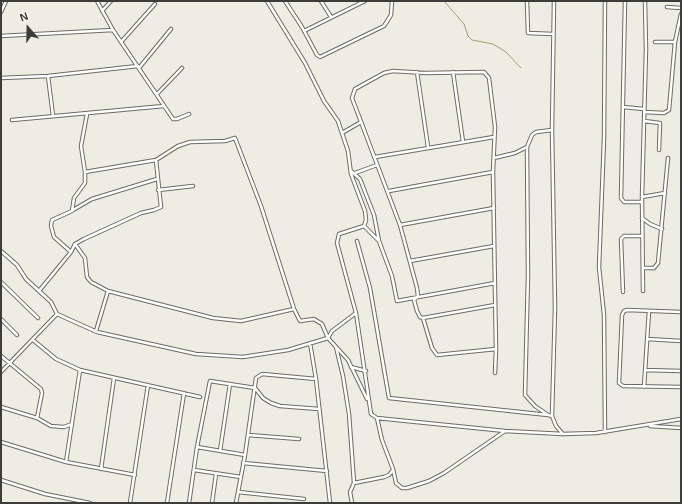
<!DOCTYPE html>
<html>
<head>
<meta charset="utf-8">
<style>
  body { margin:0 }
  #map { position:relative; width:682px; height:504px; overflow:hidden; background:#edede4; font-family:Arial,sans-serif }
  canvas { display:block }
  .frame { position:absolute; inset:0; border:2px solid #3c3c39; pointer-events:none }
  .north { position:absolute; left:8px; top:8px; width:40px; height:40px; -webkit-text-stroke:3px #fafaf1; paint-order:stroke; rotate:340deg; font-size:11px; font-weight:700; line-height:16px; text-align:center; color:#3c3c39 }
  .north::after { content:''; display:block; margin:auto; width:14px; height:18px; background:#3c3c39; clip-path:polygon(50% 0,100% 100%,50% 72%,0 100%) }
</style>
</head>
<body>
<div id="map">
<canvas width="682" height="504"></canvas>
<div class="frame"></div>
<div class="north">N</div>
</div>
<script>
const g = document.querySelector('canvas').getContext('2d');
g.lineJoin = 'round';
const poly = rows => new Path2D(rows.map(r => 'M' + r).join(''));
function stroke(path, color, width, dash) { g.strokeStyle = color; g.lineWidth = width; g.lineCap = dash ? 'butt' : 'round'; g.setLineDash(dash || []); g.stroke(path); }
stroke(poly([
  [444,1,464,24,468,36,472,40,493,44,506,52,521,68]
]), '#a09e73', 1);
const street = poly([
  [97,1,113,30],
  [267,1,305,63,324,101,338,121,348,151,351,174,365,211,366,220,364,226,339,234,337,243,356,313,371,414,377,418,505,431],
  [285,1,302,27,317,55,320,57,384,26,391,15,392,1],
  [321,1,331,17],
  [527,1,528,33,553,34],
  [605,1,604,139,599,267,604,315,605,432],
  [625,1,621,198,624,202,642,202],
  [667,7,681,8],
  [102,11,111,1],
  [1,12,6,1],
  [304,31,365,1],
  [1,36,113,30,173,119,177,119,189,114],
  [121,42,155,4],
  [655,42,675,42],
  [139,68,171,29],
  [417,72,428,147],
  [453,72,463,142],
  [48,76,53,116],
  [1,78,48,76,138,66],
  [157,94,182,68],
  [623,107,644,109],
  [644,112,664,113,669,110,675,42,681,14],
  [12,120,164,106],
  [644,121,660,123,659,150],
  [552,130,536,132,532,135,527,147,528,276,525,395,535,406,548,415,552,416,556,426,563,434],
  [342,133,361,122],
  [375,157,494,137],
  [494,158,515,153,527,147],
  [156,160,178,146,190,142,225,141,235,138,261,206,294,309],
  [351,171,360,179,374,215,379,241,392,276,397,301,495,283],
  [355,173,377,165],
  [158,190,193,186],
  [389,191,493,172],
  [642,197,665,193],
  [73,210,92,199,157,179],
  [642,218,650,224,662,229],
  [400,225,494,208],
  [364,226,379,241],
  [357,241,370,288,389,398,548,415],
  [75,244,85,258,87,277,91,282,108,291],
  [1,251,17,265,26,279,51,302,57,314,97,332,196,354,243,357,288,350,328,338,332,331,356,313],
  [71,252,75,244,84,239,141,213,154,210,161,207,156,160,85,172],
  [410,261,494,246],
  [643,268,654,268,658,263,668,158],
  [1,282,38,318],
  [39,291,71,252,54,237,51,226,52,220,72,211,74,198,85,183,85,172,81,146,87,114],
  [643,291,642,197,646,49,645,1],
  [623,292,621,239,624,236,642,236],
  [681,312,627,310,624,311,622,315,619,383,623,386,681,387],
  [423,318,495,305],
  [1,319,17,335],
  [96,331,108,291,213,318,241,321,294,309,300,321,314,319,322,324,328,338,348,360,367,399],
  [647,339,681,341],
  [33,340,56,359,80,370,200,397],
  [310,343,316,379,330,503],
  [336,347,343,376,349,414,354,483],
  [1,356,41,389,42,393,37,418,1,407],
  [351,367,366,371],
  [645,370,681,371],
  [1,372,57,314],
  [495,373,496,349,493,172,495,127,489,78,484,72,426,73,393,71,384,73,355,89,352,98,400,225,417,288,418,296,414,300,417,311,420,317,423,318,432,348,437,355,496,349],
  [644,387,649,311],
  [552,416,555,308,552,130,554,1],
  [37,418,51,426,64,427,72,424],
  [377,418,382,440,393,469,396,483,402,488,407,488,429,481,444,473,505,431,563,434,596,433,681,419],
  [650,426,681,428],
  [248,435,299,439],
  [1,442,66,462,135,475],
  [197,447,245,455],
  [220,451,230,384],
  [66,462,80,370],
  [243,463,327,471],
  [101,469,114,378],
  [194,470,241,477],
  [1,480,45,494,90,503],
  [238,492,304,499],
  [130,503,148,385],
  [167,503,184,393],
  [189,503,197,447,210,381,255,388,263,398,271,403,280,406,319,409],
  [212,503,216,474],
  [236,503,245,455,256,378,262,374,316,379],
  [352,503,350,492,354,483,384,477,389,475,393,470]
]);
stroke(street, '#6c6c64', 4.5);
stroke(street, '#fff', 2.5);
</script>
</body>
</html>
